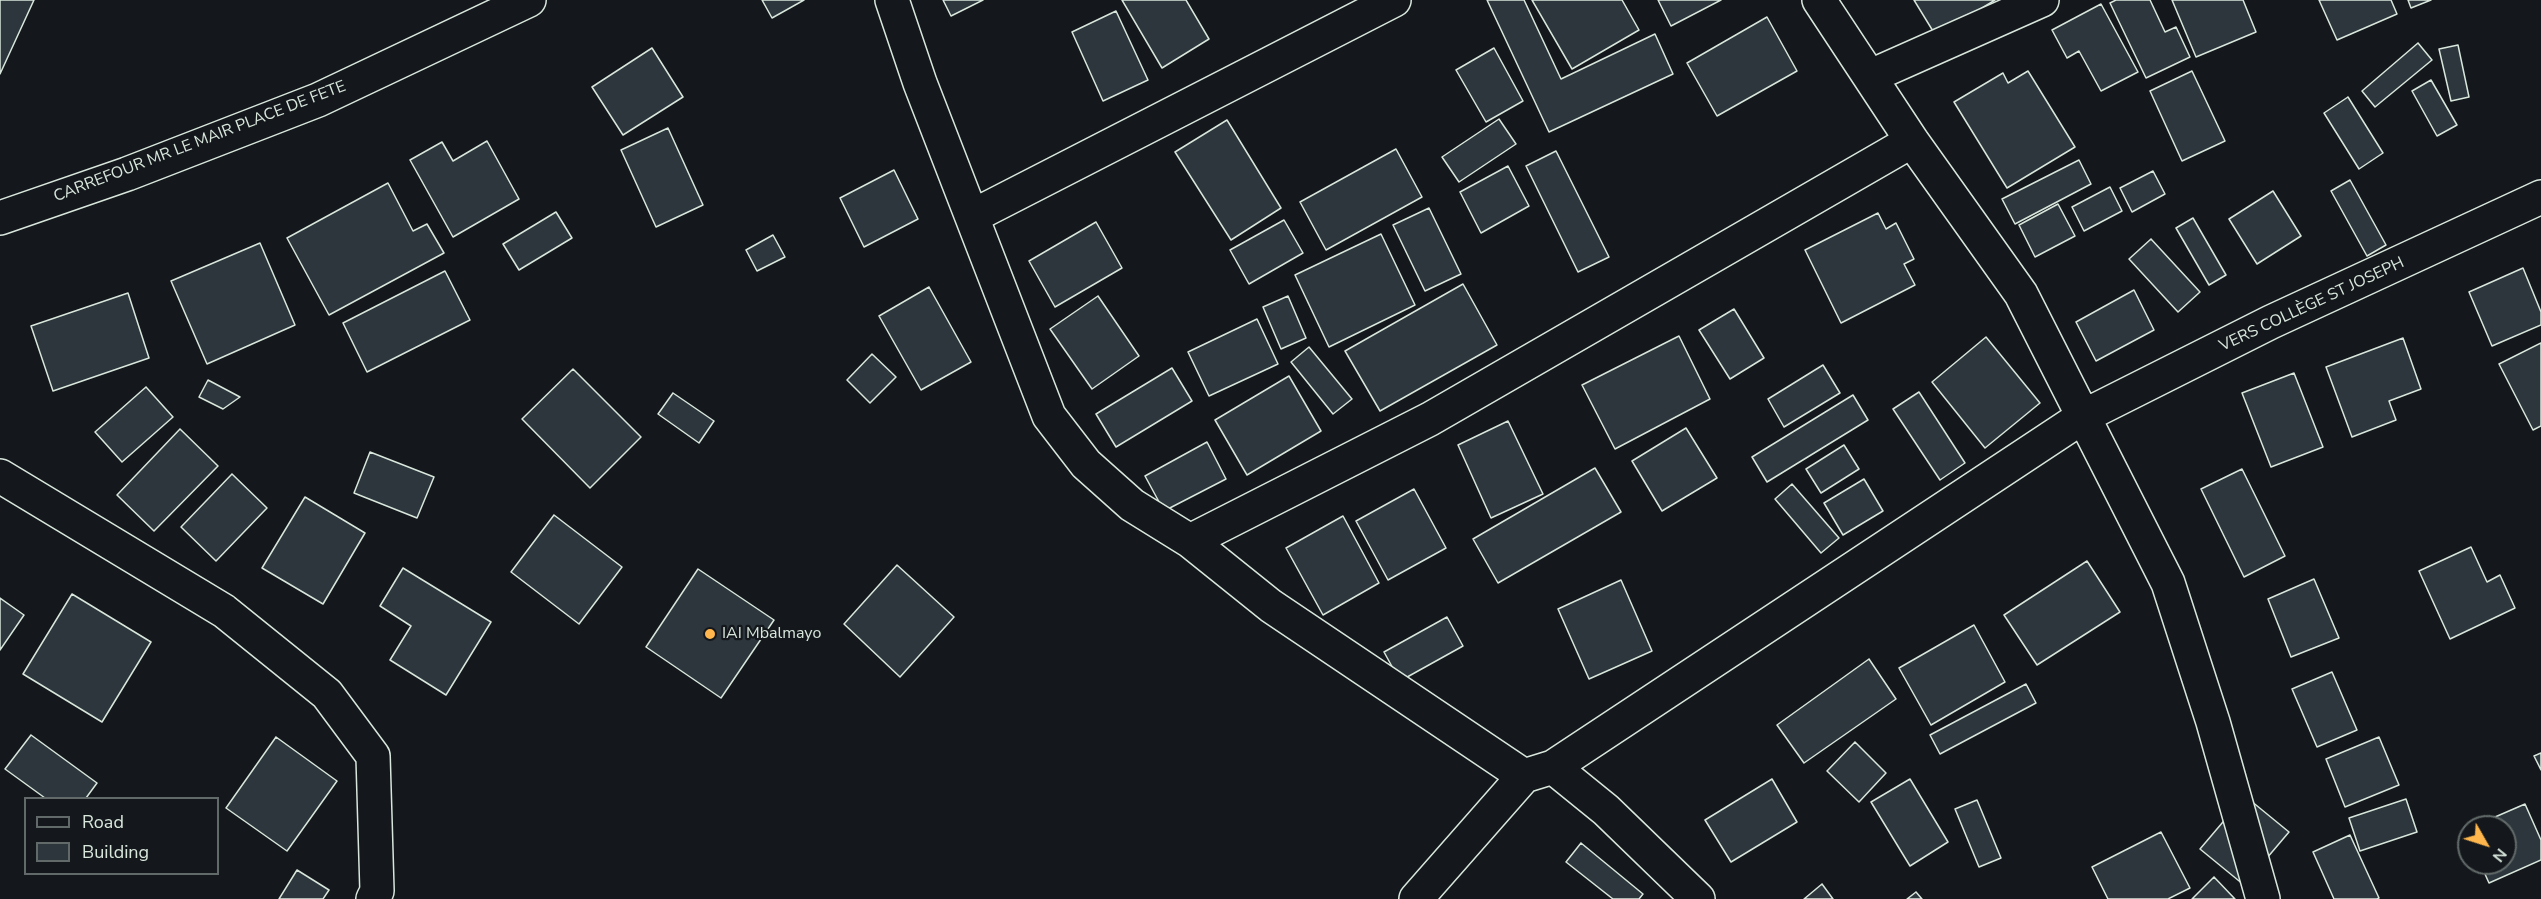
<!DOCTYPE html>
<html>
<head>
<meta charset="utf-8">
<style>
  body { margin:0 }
  #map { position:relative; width:2541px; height:899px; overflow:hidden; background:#14181c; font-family:"Nunito Sans",sans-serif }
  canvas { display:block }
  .legend { position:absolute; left:24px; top:797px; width:195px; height:78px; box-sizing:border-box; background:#14181c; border:2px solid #626a69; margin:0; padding:8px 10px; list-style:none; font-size:18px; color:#d8e6dc }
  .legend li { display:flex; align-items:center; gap:12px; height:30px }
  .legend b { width:30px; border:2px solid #626a69 }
  .north { position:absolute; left:2457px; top:815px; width:60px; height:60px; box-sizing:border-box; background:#14181c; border:2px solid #626a69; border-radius:50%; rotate:129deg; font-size:16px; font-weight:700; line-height:24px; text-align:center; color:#d8e6dc }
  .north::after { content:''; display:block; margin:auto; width:21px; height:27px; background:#ffb74d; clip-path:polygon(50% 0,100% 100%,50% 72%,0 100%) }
</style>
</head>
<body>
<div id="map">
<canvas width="2541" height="899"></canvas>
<ul class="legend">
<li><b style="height:8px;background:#14181c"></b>Road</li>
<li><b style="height:16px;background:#2c363c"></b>Building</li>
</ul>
<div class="north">N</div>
</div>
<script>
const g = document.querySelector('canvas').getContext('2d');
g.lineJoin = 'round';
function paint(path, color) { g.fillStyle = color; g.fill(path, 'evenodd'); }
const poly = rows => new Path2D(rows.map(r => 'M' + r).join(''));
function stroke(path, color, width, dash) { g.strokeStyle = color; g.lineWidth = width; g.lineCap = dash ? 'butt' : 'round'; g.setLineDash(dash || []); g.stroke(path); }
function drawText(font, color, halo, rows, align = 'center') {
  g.font = font + ' "Nunito Sans",sans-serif'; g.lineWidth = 4.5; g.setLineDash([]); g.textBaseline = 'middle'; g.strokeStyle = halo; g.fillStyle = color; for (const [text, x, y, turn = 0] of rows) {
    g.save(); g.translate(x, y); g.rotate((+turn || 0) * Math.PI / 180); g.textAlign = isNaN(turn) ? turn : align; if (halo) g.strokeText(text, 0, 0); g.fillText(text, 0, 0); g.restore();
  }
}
const building = poly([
  [0,0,34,0,0,74,0,0],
  [762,0,804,0,772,18,762,0],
  [943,0,983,0,951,16,943,0],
  [1122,0,1186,0,1209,39,1162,68,1122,0],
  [1487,0,1524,0,1561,79,1655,34,1673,74,1549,132,1487,0],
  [1532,0,1622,0,1639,30,1572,69,1532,0],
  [1658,0,1721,0,1671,26,1658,0],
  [1914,0,1995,0,1936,36,1914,0],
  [2116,0,2150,0,2165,32,2176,27,2190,57,2146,78,2110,3,2116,0],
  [2172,0,2243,0,2256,32,2196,57,2172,0],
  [2319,0,2391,0,2397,14,2337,40,2319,0],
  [2408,0,2431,0,2411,8,2408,0],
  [2101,4,2138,72,2101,91,2079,51,2067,58,2052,30,2101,4],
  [1116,11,1148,80,1103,101,1072,32,1116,11],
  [1767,17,1797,71,1717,116,1687,63,1767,17],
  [2418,43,2432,60,2375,107,2362,91,2418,43],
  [2458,45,2469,97,2451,101,2439,49,2458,45],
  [652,48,683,97,623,135,592,87,652,48],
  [1494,48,1523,101,1486,122,1456,70,1494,48],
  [2028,71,2075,147,2007,188,1954,102,2003,73,2008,83,2028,71],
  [2192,71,2225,141,2182,161,2150,91,2192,71],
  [2431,80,2457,125,2437,136,2412,91,2431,80],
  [2348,97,2383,153,2359,169,2324,113,2348,97],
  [1499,119,1516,144,1459,182,1442,157,1499,119],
  [1227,120,1281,208,1231,240,1175,152,1227,120],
  [668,128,703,205,656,227,621,150,668,128],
  [487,141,519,199,453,237,410,160,442,142,453,161,487,141],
  [1396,149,1422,197,1326,250,1300,202,1396,149],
  [1556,151,1609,257,1578,272,1526,166,1556,151],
  [2079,160,2091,184,2015,224,2002,199,2079,160],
  [1508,166,1529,206,1481,233,1460,192,1508,166],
  [894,170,918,219,864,247,840,198,894,170],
  [2153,171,2165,194,2132,212,2120,188,2153,171],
  [2350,180,2386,245,2367,256,2331,191,2350,180],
  [388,183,413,231,427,224,444,253,329,315,287,238,388,183],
  [2110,187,2122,211,2084,231,2072,207,2110,187],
  [2273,191,2301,236,2257,264,2229,219,2273,191],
  [2058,204,2075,236,2035,257,2019,225,2058,204],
  [1429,208,1461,274,1425,291,1393,225,1429,208],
  [556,212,572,238,519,270,503,244,556,212],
  [1878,213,1886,229,1896,223,1914,259,1904,264,1915,285,1841,323,1805,250,1878,213],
  [2193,218,2226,275,2209,285,2176,228,2193,218],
  [1284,220,1303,253,1249,284,1230,250,1284,220],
  [1096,222,1122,268,1055,307,1029,261,1096,222],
  [1381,234,1415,305,1329,347,1295,275,1381,234],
  [773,235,785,257,757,271,746,250,773,235],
  [2151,239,2200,292,2178,312,2129,259,2151,239],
  [260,243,295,325,207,364,171,281,260,243],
  [2523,268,2541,312,2541,325,2492,346,2469,292,2523,268],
  [445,271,470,320,367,372,343,323,445,271],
  [1463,284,1497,345,1380,411,1345,351,1463,284],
  [929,287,971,362,921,390,879,316,929,287],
  [2134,290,2154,330,2096,361,2076,322,2134,290],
  [128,293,149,358,53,391,31,326,128,293],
  [1098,296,1139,356,1092,389,1050,329,1098,296],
  [1288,296,1306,338,1281,349,1263,307,1288,296],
  [1734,309,1764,358,1730,379,1699,330,1734,309],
  [1257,319,1278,364,1209,396,1188,352,1257,319],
  [1679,336,1710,399,1615,449,1582,385,1679,336],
  [1986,337,2040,403,1985,448,1932,382,1986,337],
  [2403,338,2421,389,2389,401,2396,420,2352,437,2326,367,2403,338],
  [2541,343,2541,426,2533,430,2499,364,2541,343],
  [1309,347,1352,399,1333,414,1291,362,1309,347],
  [872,354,896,377,870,403,847,380,872,354],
  [1823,365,1840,393,1784,427,1768,399,1823,365],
  [1172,368,1192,401,1116,447,1096,414,1172,368],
  [573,369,641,437,590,488,522,419,573,369],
  [2294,373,2323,447,2271,467,2242,393,2294,373],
  [1289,376,1321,431,1247,475,1215,420,1289,376],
  [208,380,240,397,223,409,199,397,208,380],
  [146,387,173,417,122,462,95,432,146,387],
  [1919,392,1965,463,1940,480,1893,409,1919,392],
  [673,393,714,421,699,443,658,414,673,393],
  [1853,395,1868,420,1767,482,1752,457,1853,395],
  [1508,421,1543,494,1491,518,1458,445,1508,421],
  [1686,428,1717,478,1662,511,1632,461,1686,428],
  [180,429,218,466,154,531,117,495,180,429],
  [1207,442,1226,479,1164,511,1145,476,1207,442],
  [1844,445,1859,469,1821,493,1806,469,1844,445],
  [370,452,434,477,417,518,354,493,370,452],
  [1595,468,1621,512,1498,583,1473,539,1595,468],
  [2242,469,2285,556,2244,577,2201,489,2242,469],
  [232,474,267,508,216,561,181,527,232,474],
  [1864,479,1883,511,1843,535,1824,503,1864,479],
  [1792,484,1839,538,1821,553,1775,499,1792,484],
  [1414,489,1446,548,1388,580,1356,521,1414,489],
  [305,497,365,533,323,604,262,568,305,497],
  [554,515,622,567,579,624,511,572,554,515],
  [1343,516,1379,583,1323,615,1286,548,1343,516],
  [2471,547,2487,582,2500,575,2515,608,2450,639,2419,571,2471,547],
  [2087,561,2120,612,2037,665,2004,615,2087,561],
  [897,565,954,617,900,677,844,624,897,565],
  [403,568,491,622,446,695,390,660,411,626,380,606,403,568],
  [698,569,774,620,721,698,646,647,698,569],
  [2314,579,2339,638,2291,657,2268,599,2314,579],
  [1621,580,1652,651,1589,679,1558,609,1621,580],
  [72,594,151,642,102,722,23,674,72,594],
  [0,598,24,615,0,650,0,598],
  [1447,617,1463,646,1400,681,1384,652,1447,617],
  [1974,625,2005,682,1931,725,1899,668,1974,625],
  [1869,659,1896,699,1804,763,1777,725,1869,659],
  [2332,672,2357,730,2317,747,2292,689,2332,672],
  [2026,684,2036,703,1940,754,1930,735,2026,684],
  [31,735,97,783,86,798,45,798,5,769,31,735],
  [276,737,337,781,287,851,226,808,276,737],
  [2379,737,2399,785,2345,807,2326,759,2379,737],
  [1855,742,1886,773,1859,802,1827,771,1855,742],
  [2541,753,2541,770,2534,756,2541,753],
  [1772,779,1797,822,1731,862,1705,820,1772,779],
  [1910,779,1948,842,1910,866,1871,802,1910,779],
  [2245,796,2289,832,2244,885,2200,849,2245,796],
  [2406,799,2417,832,2360,851,2349,818,2406,799],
  [1977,800,2001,858,1979,867,1955,809,1977,800],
  [2525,804,2541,840,2541,860,2489,883,2480,863,2505,863,2505,827,2472,827,2525,804],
  [2161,832,2190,888,2168,899,2108,899,2092,867,2161,832],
  [2350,835,2379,898,2377,899,2334,899,2313,852,2350,835],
  [1581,843,1643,894,1639,899,1613,899,1566,862,1581,843],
  [297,870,329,890,323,899,279,899,297,870],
  [2214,877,2235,899,2192,899,2214,877],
  [1822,884,1833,899,1804,899,1822,884],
  [1916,892,1922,899,1907,899,1916,892]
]);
paint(building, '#2c363c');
stroke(building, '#d8e6dc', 1.5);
const street = poly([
  [892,0,920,83,1049,416,1086,464,1132,505,1190,541,1271,606,1524,776],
  [1819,0,1912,141,2021,294,2168,583,2213,722,2263,899],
  [1871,76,2042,0],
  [973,216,1394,0],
  [0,218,127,174,318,100,529,0],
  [0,476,224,611,327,694,373,756,377,891,373,899],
  [1190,541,1430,419,1912,141],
  [1553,767,1606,810,1698,899],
  [1416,899,1524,776,1553,767,2084,416,2271,322,2541,197]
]);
stroke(street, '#d8e6dc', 36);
stroke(street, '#14181c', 33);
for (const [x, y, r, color] of [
  [710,634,6,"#ffb74d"]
]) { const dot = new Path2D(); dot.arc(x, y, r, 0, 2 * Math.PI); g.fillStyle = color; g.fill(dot); stroke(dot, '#14181c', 2); }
drawText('16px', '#d8e6dc', '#14181c', [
  ["CARREFOUR MR LE MAIR PLACE DE FETE",200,142,-21],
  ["VERS COLLÈGE ST JOSEPH",2312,305,-25]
]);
drawText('16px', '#d8e6dc', '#14181c', [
  ["IAI Mbalmayo",722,634]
], 'left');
</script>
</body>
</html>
